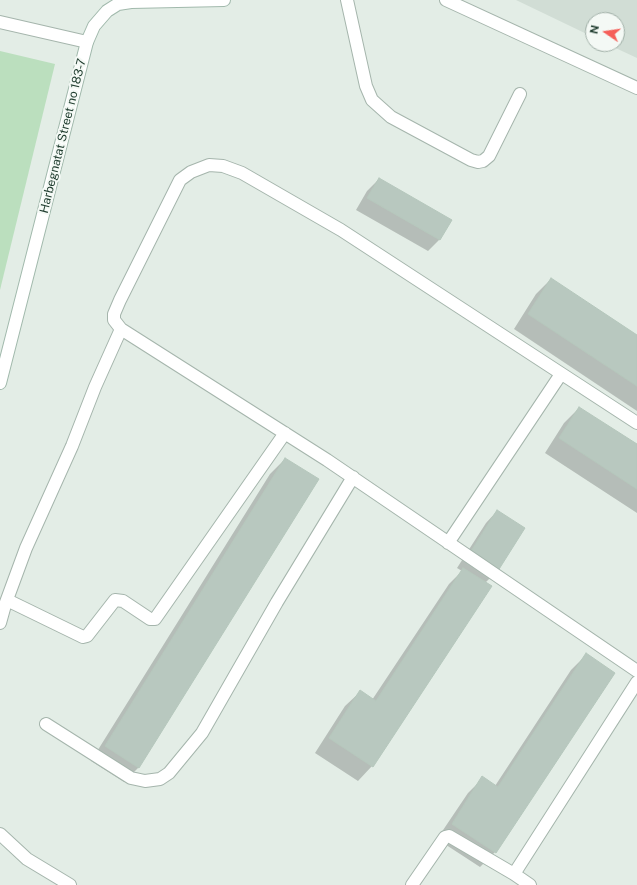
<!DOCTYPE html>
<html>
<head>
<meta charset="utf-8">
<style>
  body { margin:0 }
  #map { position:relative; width:637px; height:885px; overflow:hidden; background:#e3ede6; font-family:"Public Sans",sans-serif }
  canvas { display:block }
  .north { position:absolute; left:585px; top:12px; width:40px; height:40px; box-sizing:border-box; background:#f4f9f5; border:1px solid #a0afa7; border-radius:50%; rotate:283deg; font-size:11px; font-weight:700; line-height:16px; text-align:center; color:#223f31 }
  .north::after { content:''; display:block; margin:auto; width:14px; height:18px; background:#f55f59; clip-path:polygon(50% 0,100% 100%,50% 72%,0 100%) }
</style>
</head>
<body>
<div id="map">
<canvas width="637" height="885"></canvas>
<div class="north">N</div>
</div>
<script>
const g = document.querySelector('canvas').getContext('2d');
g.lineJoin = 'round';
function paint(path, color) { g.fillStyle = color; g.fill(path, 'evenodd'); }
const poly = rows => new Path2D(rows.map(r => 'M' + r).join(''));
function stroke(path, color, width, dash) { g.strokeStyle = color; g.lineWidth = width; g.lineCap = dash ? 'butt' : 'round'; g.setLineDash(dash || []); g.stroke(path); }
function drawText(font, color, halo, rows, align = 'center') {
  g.font = font + ' "Public Sans",sans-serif'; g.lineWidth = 4; g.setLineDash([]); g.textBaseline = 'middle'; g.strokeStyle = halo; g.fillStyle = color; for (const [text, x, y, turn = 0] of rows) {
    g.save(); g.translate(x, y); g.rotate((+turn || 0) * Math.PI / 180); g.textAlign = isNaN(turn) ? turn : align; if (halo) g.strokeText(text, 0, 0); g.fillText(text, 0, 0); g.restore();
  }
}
paint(poly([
  [516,0,637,0,637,58,607,44,617,44,617,20,593,20,593,37]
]), '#d1ddd5');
paint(poly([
  [0,51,55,64,0,290]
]), '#bbdfbe');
paint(poly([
  [379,179,450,221,439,240,428,251,356,210,367,191],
  [551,279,637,336,637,411,514,329,536,294],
  [579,408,637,446,637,513,545,453,564,423],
  [285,459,139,767,124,782,91,761,270,474],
  [497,511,495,573,485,583,372,766,358,781,315,753,345,706,360,692,372,700,449,584,462,571,457,568,486,523],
  [586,655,495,852,480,867,437,839,468,793,483,778,495,786,571,670]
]), '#0003');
const building = poly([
  [379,178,452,220,440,240,367,198,379,178],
  [551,278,637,335,637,386,528,314,551,278],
  [579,407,637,444,637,489,559,438,579,407],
  [285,458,319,479,139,768,105,746,285,458],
  [497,510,525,528,496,574,468,556,497,510],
  [463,568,492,586,373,767,329,738,360,690,376,701,463,568],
  [586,653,615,673,496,853,452,824,482,776,498,787,586,653]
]);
paint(building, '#b8c8bf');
stroke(building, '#b5c7bc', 1);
const minor = poly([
  [347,0,366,86,372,100,391,117,471,160,478,162,483,161,489,156,520,94],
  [446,0,637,88],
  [0,22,87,42],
  [637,423,341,230,242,173,223,166,209,165,191,172,180,180,120,300,114,314,114,320,121,329,327,460,637,671],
  [448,543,561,374],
  [7,600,83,637,87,636,115,600,123,601,150,619,155,619,285,433],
  [0,623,5,605,26,548,72,446,95,387,121,329],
  [46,724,131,778,145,781,160,779,169,773,202,733,277,602,353,477],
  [0,834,27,859,70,885],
  [514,874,637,682],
  [412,885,445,837,449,836,514,874,530,885]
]);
const secondary = poly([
  [0,383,87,42,94,26,107,11,118,4,131,2,224,0]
]);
stroke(minor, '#a5b5ac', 14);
stroke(secondary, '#a1b9ac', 14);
stroke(minor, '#fff', 12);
stroke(secondary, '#fff', 12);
drawText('12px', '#223f31', '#f4f9f5', [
  ["Harbegnatat Street no 183-7",63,136,-76]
]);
</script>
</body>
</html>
